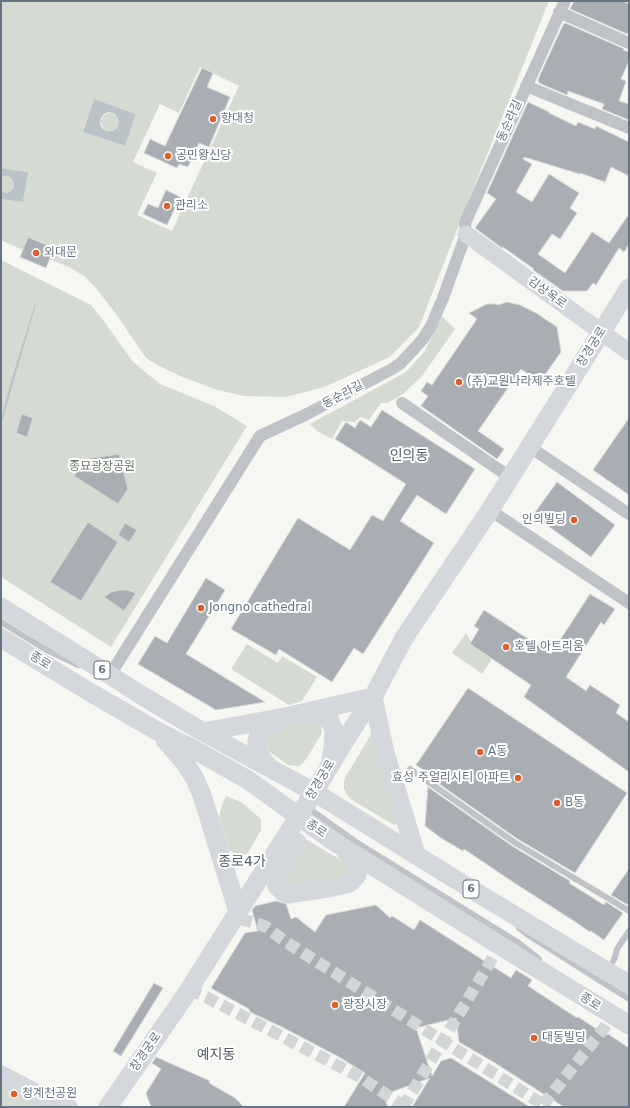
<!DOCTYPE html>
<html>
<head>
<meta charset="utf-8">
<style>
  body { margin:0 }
  #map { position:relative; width:630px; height:1108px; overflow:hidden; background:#f6f6f2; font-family:"DejaVu Sans",sans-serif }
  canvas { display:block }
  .frame { position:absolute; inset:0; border:2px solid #667482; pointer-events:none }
</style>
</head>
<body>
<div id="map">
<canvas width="630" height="1108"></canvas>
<div class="frame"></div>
</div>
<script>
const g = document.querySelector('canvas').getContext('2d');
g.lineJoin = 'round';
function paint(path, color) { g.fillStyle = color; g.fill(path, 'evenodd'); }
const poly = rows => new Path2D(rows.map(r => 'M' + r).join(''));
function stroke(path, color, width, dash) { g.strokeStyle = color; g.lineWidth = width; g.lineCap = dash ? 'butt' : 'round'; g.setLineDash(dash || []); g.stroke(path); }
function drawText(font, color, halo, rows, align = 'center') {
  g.font = font + ' "DejaVu Sans","Noto Sans KR",sans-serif'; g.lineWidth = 4; g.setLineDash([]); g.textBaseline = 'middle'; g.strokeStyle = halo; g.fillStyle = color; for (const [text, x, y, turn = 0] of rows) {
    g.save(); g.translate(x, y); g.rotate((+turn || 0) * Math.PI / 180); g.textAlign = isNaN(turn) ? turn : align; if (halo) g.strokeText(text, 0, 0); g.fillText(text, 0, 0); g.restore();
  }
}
paint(poly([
  [1,1,549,1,460,222,419,327,390,357,324,387,286,397,244,396,214,389,180,376,157,365,146,358,116,314,96,288,84,276,69,267,49,259,54,247,28,237,23,250,1,240,1,199,23,202,27,172,1,168],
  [200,67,239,86,172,231,137,215,157,173,133,162,160,104,179,113],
  [94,99,136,114,125,146,83,132],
  '101 122a9 9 0 1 1 18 0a9 9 0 1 1-18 0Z',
  [6,176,10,177,13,181,14,186,12,190,7,193,1,191,1,177],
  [1,260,91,305,106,324,133,362,160,384,214,406,247,426,111,647,1,577],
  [442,316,455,329,422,376,403,394,387,403,381,403,369,420,360,417,355,422,342,421,332,439,317,431,310,424,406,372,425,351],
  [466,633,471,642,470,644,492,659,482,674,452,653],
  [247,644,278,663,282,656,317,677,302,701,289,705,231,669],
  [315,720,321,726,322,733,307,758,302,764,298,766,288,765,263,747,268,728],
  [373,731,386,787,397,824,394,825,352,800,349,797,344,789,344,781,346,776],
  [226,796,241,802,261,819,261,830,248,853,244,855,237,855,229,850,219,817,222,805],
  [304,840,307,840,346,863,350,869,348,876,291,887,280,877],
  [1,1081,52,1107,1,1107]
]), '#d5dbd2');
paint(poly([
  [94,99,136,114,125,146,83,132],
  [109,112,115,114,118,118,119,123,117,128,113,131,107,131,102,128,100,124,101,118,104,114],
  [1,168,28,172,23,202,1,199,1,191,7,193,12,190,14,186,13,181,10,177,6,176,1,177],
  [35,304,36,304,1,425,1,420,11,381]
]), '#b9c3c8');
const building = poly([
  [574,1,623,1,629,4,629,29,627,34,570,9,574,1],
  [565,23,620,47,624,49,623,50,629,52,629,61,621,79,626,81,619,101,629,104,629,120,602,109,604,104,568,91,567,95,539,83,538,80,540,75,563,25,565,23],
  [202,68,213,73,207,87,230,97,209,147,199,143,188,167,179,164,177,168,144,153,150,139,165,146,202,68],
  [528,102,549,112,549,113,576,126,578,122,595,129,596,126,629,142,629,176,611,167,605,182,580,173,580,174,524,157,523,159,532,164,516,192,532,202,549,174,579,193,570,208,577,213,560,239,552,234,538,254,565,273,592,232,609,243,629,214,629,244,624,252,619,248,596,285,593,283,587,291,563,291,533,270,534,269,503,247,502,248,475,228,496,199,487,193,528,102],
  [166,190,180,197,167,225,143,214,148,204,158,208,166,190],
  [28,237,54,248,46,268,20,257,28,237],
  [507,302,520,305,536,313,557,327,561,352,540,382,521,369,478,431,504,449,497,459,421,406,428,396,421,391,427,382,432,385,477,319,469,313,487,304,495,304,498,305,507,302],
  [382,410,475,469,446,514,417,495,400,521,434,543,363,654,354,648,332,682,279,649,276,655,231,629,298,518,350,550,372,515,383,521,406,484,335,439,346,422,355,428,360,420,371,427,382,410],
  [22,414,33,418,27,437,16,433,22,414],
  [629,418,629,495,593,470,629,418],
  [119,454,128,489,118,504,74,476,85,459,119,454],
  [557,482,615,525,591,557,533,515,557,482],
  [88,522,118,542,81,601,50,582,88,522],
  [125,523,137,530,129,542,118,535,125,523],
  [206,578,225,590,186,654,265,702,216,710,138,664,155,636,167,643,206,578],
  [119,590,127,590,136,593,124,611,104,597,111,592,119,590],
  [590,594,615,609,604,625,601,622,566,677,586,691,590,685,620,705,616,713,629,722,629,772,524,697,531,685,470,644,479,629,474,626,484,610,551,654,590,594],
  [468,688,627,793,575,873,516,838,428,776,428,773,416,765,468,688],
  [428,787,512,846,570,881,569,883,604,905,606,902,623,913,604,940,591,931,590,932,574,921,513,882,464,849,463,851,441,838,425,826,428,787],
  [629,869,629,905,628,905,611,895,629,869],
  [276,901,286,904,291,919,296,917,315,932,326,915,376,905,390,918,392,916,414,930,420,920,511,978,516,970,532,980,528,986,577,1018,578,1017,606,1035,608,1034,629,1048,629,1107,564,1107,495,1063,459,1042,456,1018,416,1028,432,1076,441,1061,451,1058,530,1107,412,1107,430,1078,383,1095,388,1107,344,1107,365,1073,339,1057,282,1027,250,1012,249,1009,211,988,245,933,258,931,252,910,255,906,276,901],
  [154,983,163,988,121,1056,113,1051,154,983],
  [156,1057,210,1081,209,1083,235,1098,244,1107,151,1107,146,1093,161,1069,152,1063,156,1057]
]);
paint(building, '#a8aeb4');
stroke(building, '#d7d7d5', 1);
stroke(poly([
  [240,919,259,924,266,927,286,942,547,1107],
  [189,990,206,997,360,1077,405,1107],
  [543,1105,604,1028,612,1015],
  [403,1107,489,964,499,945]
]), '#d2d6d6', 12, [12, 6]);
stroke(poly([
  [1,622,45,649,78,665],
  [410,769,514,842,629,911],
  [307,808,311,810,356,842,519,943,539,959],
  [519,928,528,935,629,999],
  [609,970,615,957,617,949,629,931]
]), '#bfc2c6', 6);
stroke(poly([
  [559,12,629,43],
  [526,86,629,128],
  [402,403,511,478],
  [530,447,629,514],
  [490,510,629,603],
  [110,675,260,436,305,415,392,369,401,363,423,339,431,326,443,298,466,234,465,223,565,1]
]), '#bfc2c6', 12);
stroke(poly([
  [466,234,629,352]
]), '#d4d8dc', 17);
stroke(poly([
  [1,607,110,675,141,695,203,732,314,792,471,889,608,972,629,984],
  [1,638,93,694,159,732,193,749,248,780,333,841,499,945,629,1025],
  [373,697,385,753,416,854],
  [305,715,310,714,316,714,324,717,330,721,334,730,333,748,331,758],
  [203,732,285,717,373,697],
  [165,740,185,763,194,777,202,795,238,912],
  [268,766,259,755,257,748,257,741,259,733,264,728,270,723,278,721],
  [297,842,277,875,276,882,277,886,283,892,287,894,328,888,347,884,352,881,357,875,358,866,353,858,346,852],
  [1,1075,39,1095,68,1107],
  [108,1107,185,996,298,817,314,792,344,742,373,697,404,638,490,510,629,288]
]), '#d4d8dc', 19);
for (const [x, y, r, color] of [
  [213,119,4,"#dd5d2b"],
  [168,156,4,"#dd5d2b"],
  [167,206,4,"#dd5d2b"],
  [36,253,4,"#dd5d2b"],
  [459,382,4,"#dd5d2b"],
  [574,520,4,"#dd5d2b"],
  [201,608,4,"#dd5d2b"],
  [506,647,4,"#dd5d2b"],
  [480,752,4,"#dd5d2b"],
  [518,778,4,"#dd5d2b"],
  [557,803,4,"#dd5d2b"],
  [335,1005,4,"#dd5d2b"],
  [534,1038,4,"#dd5d2b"],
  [14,1094,4,"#dd5d2b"]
]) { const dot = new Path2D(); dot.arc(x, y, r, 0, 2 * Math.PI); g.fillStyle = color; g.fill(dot); stroke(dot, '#fff', 1.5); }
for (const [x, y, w] of [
  [102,670,16],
  [471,889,16]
]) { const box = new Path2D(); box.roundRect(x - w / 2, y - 9, w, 18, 3); g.fillStyle = '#fff'; g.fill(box); stroke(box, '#667482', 1); }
drawText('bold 11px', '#667482', null, [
  ["6",102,670],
  ["6",471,889]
]);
drawText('12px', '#667482', '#fff', [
  ["향대청",221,119],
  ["공민왕신당",176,156],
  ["관리소",175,206],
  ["외대문",44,253],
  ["(주)교원나라제주호텔",467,382],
  ["인의빌딩",566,520,"right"],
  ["Jongno cathedral",209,608],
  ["호텔 아트리움",514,647],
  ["A동",488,752],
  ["효성 주얼리시티 아파트",510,778,"right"],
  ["B동",565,803],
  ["광장시장",343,1005],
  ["대동빌딩",542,1038],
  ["청계천공원",22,1094]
], 'left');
drawText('12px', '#667482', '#fff', [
  ["동순라길",510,121,-66],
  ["김상옥로",547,293,36],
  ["창경궁로",592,347,-58],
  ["동순라길",343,395,-28],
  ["종로",40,661,32],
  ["창경궁로",321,780,-59],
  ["종로",316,829,35],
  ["종로",590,1002,32],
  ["창경궁로",146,1052,-55]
]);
drawText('12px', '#687a64', '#fff', [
  ["종묘광장공원",102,467]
]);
drawText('14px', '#535e68', '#fff', [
  ["인의동",409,456],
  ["종로4가",242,862],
  ["예지동",216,1055]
]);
</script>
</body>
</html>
